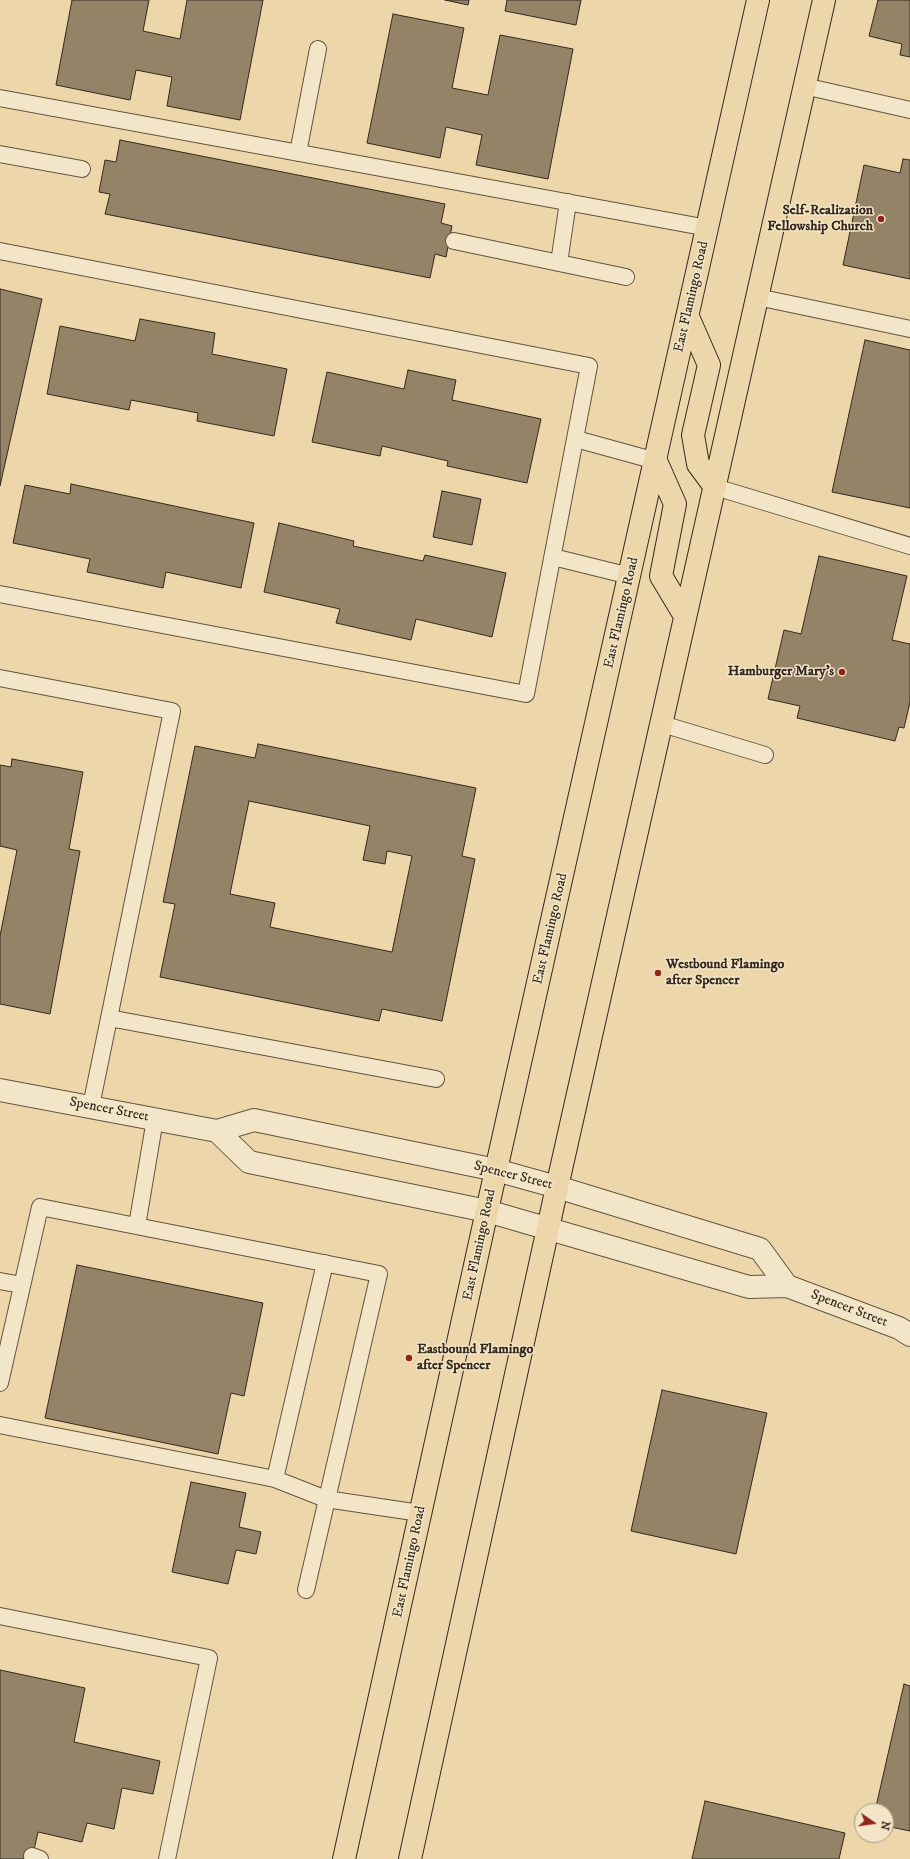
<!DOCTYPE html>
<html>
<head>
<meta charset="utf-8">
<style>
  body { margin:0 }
  #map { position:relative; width:910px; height:1859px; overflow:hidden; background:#edd7aa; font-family:"IM FELL DW Pica",serif }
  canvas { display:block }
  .north { position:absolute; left:854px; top:1803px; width:40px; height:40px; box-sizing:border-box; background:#f3e5c8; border:1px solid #a79a84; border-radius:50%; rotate:103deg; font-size:11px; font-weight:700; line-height:16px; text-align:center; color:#35291e }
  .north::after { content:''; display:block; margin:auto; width:14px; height:18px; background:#8f2418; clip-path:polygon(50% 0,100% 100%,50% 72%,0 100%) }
</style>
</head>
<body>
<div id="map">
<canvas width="910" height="1859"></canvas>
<div class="north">N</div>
</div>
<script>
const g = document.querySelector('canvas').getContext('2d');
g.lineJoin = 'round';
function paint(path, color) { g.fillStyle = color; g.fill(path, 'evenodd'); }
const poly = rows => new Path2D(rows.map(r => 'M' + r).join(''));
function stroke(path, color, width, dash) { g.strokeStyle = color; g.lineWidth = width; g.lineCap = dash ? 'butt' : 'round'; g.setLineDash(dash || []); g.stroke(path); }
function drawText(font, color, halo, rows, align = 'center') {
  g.font = font + ' "IM FELL DW Pica",serif'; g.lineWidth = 3; g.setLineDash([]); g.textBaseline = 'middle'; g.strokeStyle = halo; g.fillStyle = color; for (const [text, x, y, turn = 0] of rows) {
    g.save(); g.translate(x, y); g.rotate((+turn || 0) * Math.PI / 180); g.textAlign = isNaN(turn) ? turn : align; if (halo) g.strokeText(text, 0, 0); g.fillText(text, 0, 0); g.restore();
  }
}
const building = poly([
  [72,0,149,0,143,31,180,39,187,0,263,0,240,120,167,106,172,77,136,70,130,100,56,85,72,0],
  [445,0,469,0,468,5,445,0],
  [507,0,581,0,576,25,505,11,507,0],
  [878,0,910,0,910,57,900,55,902,44,869,36,878,0],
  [393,14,464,28,452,88,488,95,500,35,573,49,548,179,476,165,482,135,446,127,440,158,367,143,393,14],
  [120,140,445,204,441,223,452,226,446,257,435,254,430,278,105,214,110,194,99,192,105,160,116,162,120,140],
  [903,159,910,160,910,279,843,265,864,165,900,173,903,159],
  [0,289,42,299,0,486,0,289],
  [140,319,215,333,212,354,287,369,274,436,197,421,198,413,131,400,129,410,47,394,60,326,135,341,140,319],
  [865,340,910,350,910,508,832,492,865,340],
  [408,370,456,380,452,400,541,419,527,483,447,466,448,461,382,446,380,456,312,442,327,372,404,389,408,370],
  [71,484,254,523,241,588,166,572,163,588,87,572,90,559,13,543,25,485,70,494,71,484],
  [442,491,481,499,472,545,433,537,442,491],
  [279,523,354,541,353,546,423,561,425,555,506,573,492,637,416,619,411,640,336,623,340,609,264,592,279,523],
  [819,556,907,576,892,640,910,644,910,702,904,728,899,727,895,741,797,718,800,706,768,699,784,630,801,634,819,556],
  [258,744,476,788,462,856,475,859,442,1021,382,1009,379,1021,160,977,175,904,163,902,195,746,255,758,258,744],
  [249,801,370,826,363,860,385,864,387,851,412,856,392,952,270,927,275,903,230,894,249,801],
  [12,759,83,772,69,849,80,851,50,1014,0,1004,0,936,17,850,0,846,0,765,11,767,12,759],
  [77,1265,263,1303,244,1396,231,1393,218,1454,45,1418,77,1265],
  [662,1390,767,1413,736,1554,631,1531,662,1390],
  [191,1482,246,1493,239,1527,261,1532,256,1554,236,1550,228,1584,172,1572,191,1482],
  [0,1670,85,1688,74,1742,160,1761,153,1794,122,1788,114,1829,87,1823,82,1842,38,1832,32,1859,0,1859,0,1670],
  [904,1684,910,1686,910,1831,886,1826,886,1811,875,1811,904,1684],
  [705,1801,845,1833,839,1859,692,1859,705,1801]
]);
paint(building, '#958367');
stroke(building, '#35291e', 1);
const service = poly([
  [804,86,910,110],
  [0,98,708,228],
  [298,153,318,49],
  [0,154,82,169],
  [454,241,626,277],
  [0,251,589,366,526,694,0,594],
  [559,263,568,202],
  [757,297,910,329],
  [576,439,656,461],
  [715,487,910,546],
  [553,557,630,576],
  [0,678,172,711,91,1106],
  [662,724,765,755],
  [109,1018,436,1079],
  [137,1226,155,1119],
  [0,1281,22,1285],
  [0,1383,40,1207,379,1274,306,1590],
  [0,1425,275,1479,326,1499,420,1513],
  [275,1479,325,1263],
  [0,1616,209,1658,167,1859],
  [32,1856,40,1859]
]);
const tertiary = poly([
  [0,1090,217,1131,254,1120,496,1170,557,1187,760,1249,787,1286],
  [217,1131,249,1162,487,1211,749,1287,787,1286,899,1328,910,1335]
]);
const primary = poly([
  [688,317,709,365,693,435,698,464,715,487],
  [656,461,675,504,661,576,685,616],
  [344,1859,496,1170,758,0],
  [410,1859,557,1187,824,0]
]);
stroke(service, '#635441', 18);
stroke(tertiary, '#635441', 24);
stroke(primary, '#35291e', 24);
stroke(service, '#f3e5c8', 16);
stroke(tertiary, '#f3e5c8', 22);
stroke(primary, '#edd7aa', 22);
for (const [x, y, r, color] of [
  [881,219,4,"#8f2418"],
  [842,672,4,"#8f2418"],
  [658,973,4,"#8f2418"],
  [409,1358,4,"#8f2418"]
]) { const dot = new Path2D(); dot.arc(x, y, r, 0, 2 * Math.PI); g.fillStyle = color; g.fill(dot); stroke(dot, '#f3e5c8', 1.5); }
drawText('bold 14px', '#35291e', '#f3e5c8', [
  ["Self-Realization",873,211],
  ["Fellowship Church",873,227],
  ["Hamburger Mary's",834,672],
  ["Westbound Flamingo",666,965,"left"],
  ["after Spencer",666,981,"left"],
  ["Eastbound Flamingo",417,1350,"left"],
  ["after Spencer",417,1366,"left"]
], 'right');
drawText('14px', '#35291e', '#f3e5c8', [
  ["East Flamingo Road",692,297,-77],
  ["East Flamingo Road",622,613,-77],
  ["East Flamingo Road",551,929,-77],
  ["Spencer Street",109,1110,11],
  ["Spencer Street",513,1176,14],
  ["East Flamingo Road",480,1245,-78],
  ["Spencer Street",849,1309,21],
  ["East Flamingo Road",410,1562,-78]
]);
</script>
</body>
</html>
